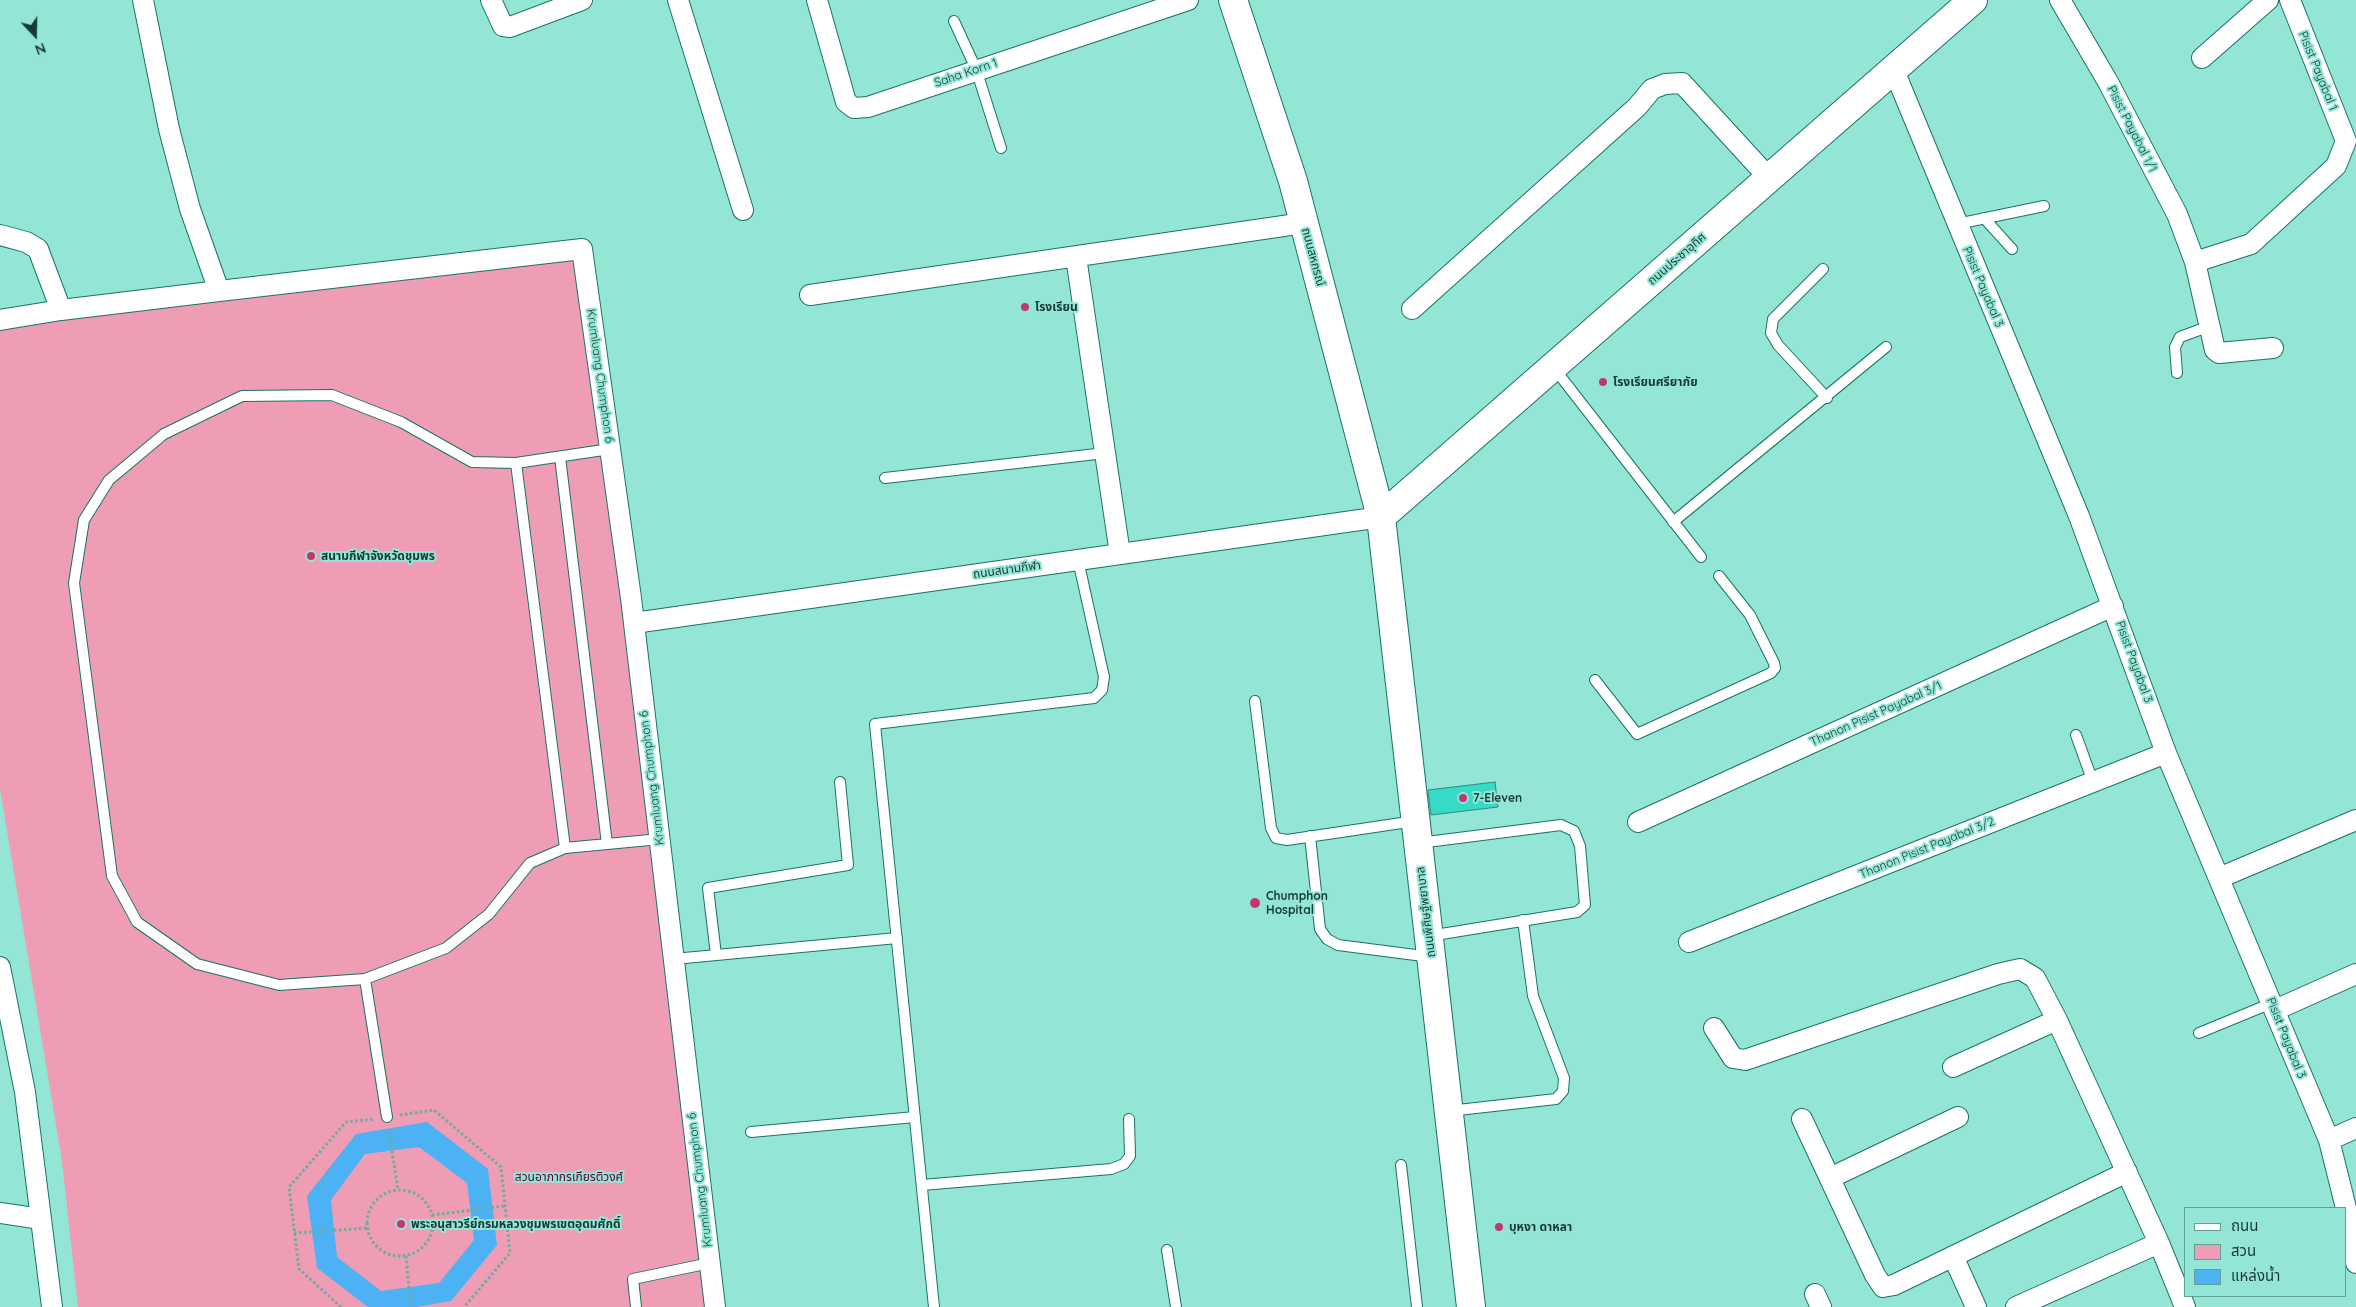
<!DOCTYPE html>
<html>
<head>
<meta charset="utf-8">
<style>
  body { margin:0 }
  #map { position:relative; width:2356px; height:1307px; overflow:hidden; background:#93e5d6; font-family:Quicksand,"Noto Sans Thai",sans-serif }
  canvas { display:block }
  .legend { position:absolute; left:2184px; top:1207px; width:162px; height:90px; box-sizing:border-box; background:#93e5d6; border:1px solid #61a195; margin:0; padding:6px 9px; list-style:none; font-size:15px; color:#173a34 }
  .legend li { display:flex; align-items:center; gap:10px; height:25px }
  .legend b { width:25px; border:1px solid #61a195 }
  .north { position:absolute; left:10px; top:10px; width:50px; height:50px; -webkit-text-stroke:4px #93e5d6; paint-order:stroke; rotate:159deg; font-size:14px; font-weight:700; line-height:20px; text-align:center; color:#173a34 }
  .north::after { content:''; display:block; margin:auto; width:18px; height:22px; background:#173a34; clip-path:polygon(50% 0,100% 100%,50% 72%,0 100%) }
</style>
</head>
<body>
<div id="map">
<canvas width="2356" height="1307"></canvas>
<ul class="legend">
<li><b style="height:6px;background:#fff"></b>ถนน</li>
<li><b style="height:14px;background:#ef9db4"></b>สวน</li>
<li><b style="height:14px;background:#4db2f4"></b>แหล่งน้ำ</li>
</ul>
<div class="north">N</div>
</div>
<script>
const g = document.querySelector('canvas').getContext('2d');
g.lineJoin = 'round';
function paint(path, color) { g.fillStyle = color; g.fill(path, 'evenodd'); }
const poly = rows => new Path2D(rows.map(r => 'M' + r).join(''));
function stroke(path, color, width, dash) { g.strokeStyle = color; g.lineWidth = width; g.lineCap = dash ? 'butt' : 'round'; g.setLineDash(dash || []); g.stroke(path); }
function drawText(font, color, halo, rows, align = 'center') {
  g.font = font + ' Quicksand,"Noto Sans Thai",sans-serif'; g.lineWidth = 4; g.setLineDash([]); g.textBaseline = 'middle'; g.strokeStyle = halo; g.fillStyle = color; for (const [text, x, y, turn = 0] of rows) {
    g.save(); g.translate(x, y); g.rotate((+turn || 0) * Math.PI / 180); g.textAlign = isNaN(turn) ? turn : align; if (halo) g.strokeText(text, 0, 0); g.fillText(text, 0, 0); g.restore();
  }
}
paint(poly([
  [582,249,715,1307,78,1307,62,1161,0,789,0,322]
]), '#ef9db4');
paint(poly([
  [427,1122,488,1169,497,1245,451,1301,416,1307,368,1307,317,1268,307,1196,356,1134],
  [419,1147,467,1183,474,1240,439,1283,381,1291,337,1257,331,1200,365,1154]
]), '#4db2f4');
const building = poly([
  [1495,782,1498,807,1431,815,1428,790,1495,782]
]);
paint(building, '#35dbc5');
stroke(building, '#34887b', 1);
const lane = poly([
  [954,21,976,69,1001,148],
  [1984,218,2012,249],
  [1957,224,2044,206],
  [1823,269,1773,319,1771,333,1778,345,1827,398],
  [1554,368,1701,557],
  [2177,373,2175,347,2180,337,2210,326],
  [610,449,516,463,472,462,401,422,332,395,242,396,164,434,109,480,84,520,74,583,112,876,137,922,197,964,279,985,365,979,446,948,489,914,530,863,565,848,660,839],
  [560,457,607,844],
  [516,463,565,848],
  [885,478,1105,453],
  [1673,522,1886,347],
  [1595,680,1637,734,1771,673,1775,668,1774,663,1750,615,1719,576],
  [1255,701,1271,828,1276,838,1287,840,1415,821],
  [2076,735,2093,782],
  [1310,836,1320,929,1327,939,1338,945,1431,957],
  [1419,843,1561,825,1574,831,1580,846,1585,905,1577,912,1429,936],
  [716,955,708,888,848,865,840,782],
  [674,959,897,938],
  [365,979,387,1117],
  [2199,1033,2272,1003],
  [1449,1111,1556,1099,1563,1091,1564,1078,1533,996,1523,920],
  [751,1132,915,1117],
  [1401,1165,1417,1307],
  [922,1185,1111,1169,1124,1164,1130,1156,1129,1119],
  [1167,1250,1176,1307],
  [636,1307,633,1279,710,1263],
  [934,1307,875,724,1094,698,1102,690,1104,677,1078,560]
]);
const street = poly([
  [143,0,169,129,190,209,219,291],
  [491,0,503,26,510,27,582,0],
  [678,0,743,210],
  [817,0,846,102,854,108,868,107,1188,0],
  [2060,0,2108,82,2177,214,2195,262,2215,350,2219,353,2273,348],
  [2202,58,2268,0],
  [1893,68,2079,516,2166,753,2329,1140,2349,1220,2356,1263],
  [0,235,26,242,38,249,61,310],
  [1076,257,1120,554],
  [2195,262,2251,244,2336,166,2346,141,2290,0],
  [810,295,1304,223],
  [1412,309,1637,107,1652,89,1665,84,1682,83,1769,178],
  [0,320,61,310,219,291,582,249,631,598,715,1307],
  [634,623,1381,517],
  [1638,822,2113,606],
  [2219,878,2356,820],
  [1689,942,2166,753],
  [0,967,25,1092,41,1219],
  [2275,1010,2356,974],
  [1714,1028,1733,1058,1745,1060,1998,974,2020,969,2035,978,2057,1020,2159,1243,2185,1307],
  [1953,1067,2057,1020],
  [1802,1119,1875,1275,1883,1287,1894,1285,2127,1172],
  [2329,1140,2356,1128],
  [1830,1178,1958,1117],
  [0,1213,41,1219,52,1307],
  [1953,1256,1976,1307],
  [1815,1294,1821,1307],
  [2016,1307,2159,1243]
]);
const secondary = poly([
  [1233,0,1293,181,1381,517,1471,1307],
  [1381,517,1973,0]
]);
stroke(lane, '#187367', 12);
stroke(street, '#187367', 22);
stroke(secondary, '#187367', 30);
stroke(poly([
  [400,1115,434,1110,501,1167,510,1253,464,1307],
  [389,1131,398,1190],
  '367 1223a33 33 0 1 1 66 0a33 33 0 1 1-66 0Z',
  [432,1215,505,1206],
  [294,1233,366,1228],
  [406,1256,411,1307],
  [341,1307,299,1269,289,1187,346,1122,374,1119]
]), '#6bada1', 3, [2.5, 2.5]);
stroke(lane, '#fff', 10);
stroke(street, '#fff', 20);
stroke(secondary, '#fff', 28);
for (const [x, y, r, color] of [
  [1025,307,5,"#c1366d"],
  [1603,382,5,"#c1366d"],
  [311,556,5,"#c1366d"],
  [1463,798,5,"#c1366d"],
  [1255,903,6,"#c1366d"],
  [401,1224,5,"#c1366d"],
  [1499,1227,5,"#c1366d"]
]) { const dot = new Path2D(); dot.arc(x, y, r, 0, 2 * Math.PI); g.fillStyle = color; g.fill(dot); stroke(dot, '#93e5d6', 2); }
drawText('12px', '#173a34', '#93e5d6', [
  ["Pisist Payabal 1",2318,71,68],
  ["Saha Korn 1",966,73,-19],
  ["Pisist Payabal 1/1",2132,129,63],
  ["ถนนสหกรณ์",1313,257,75],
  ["ถนนประชาอุทิศ",1677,259,-41],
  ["Pisist Payabal 3",1983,287,67],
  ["Krumluang Chumphon 6",600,376,82],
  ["ถนนสนามกีฬา",1007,570,-8],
  ["Pisist Payabal 3",2134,662,70],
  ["Thanon Pisist Payabal 3/1",1876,714,-24],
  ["Krumluang Chumphon 6",652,778,-97],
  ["Thanon Pisist Payabal 3/2",1927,848,-22],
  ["ถนนพิศิษฐ์พยาบาล",1426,912,-97],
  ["Pisist Payabal 3",2286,1038,68],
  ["Krumluang Chumphon 6",700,1180,-97]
]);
drawText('bold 12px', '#173a34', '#93e5d6', [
  ["โรงเรียน",1035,307],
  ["โรงเรียนศรียาภัย",1613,382],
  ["สนามกีฬาจังหวัดชุมพร",321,556],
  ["7-Eleven",1473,798],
  ["Chumphon",1266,896],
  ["Hospital",1266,910],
  ["พระอนุสาวรีย์กรมหลวงชุมพรเขตอุดมศักดิ์",411,1224],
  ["บุหงา ดาหลา",1509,1227]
], 'left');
drawText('12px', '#64002f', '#93e5d6', [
  ["สวนอาภากรเกียรติวงศ์",569,1177]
]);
</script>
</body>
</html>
